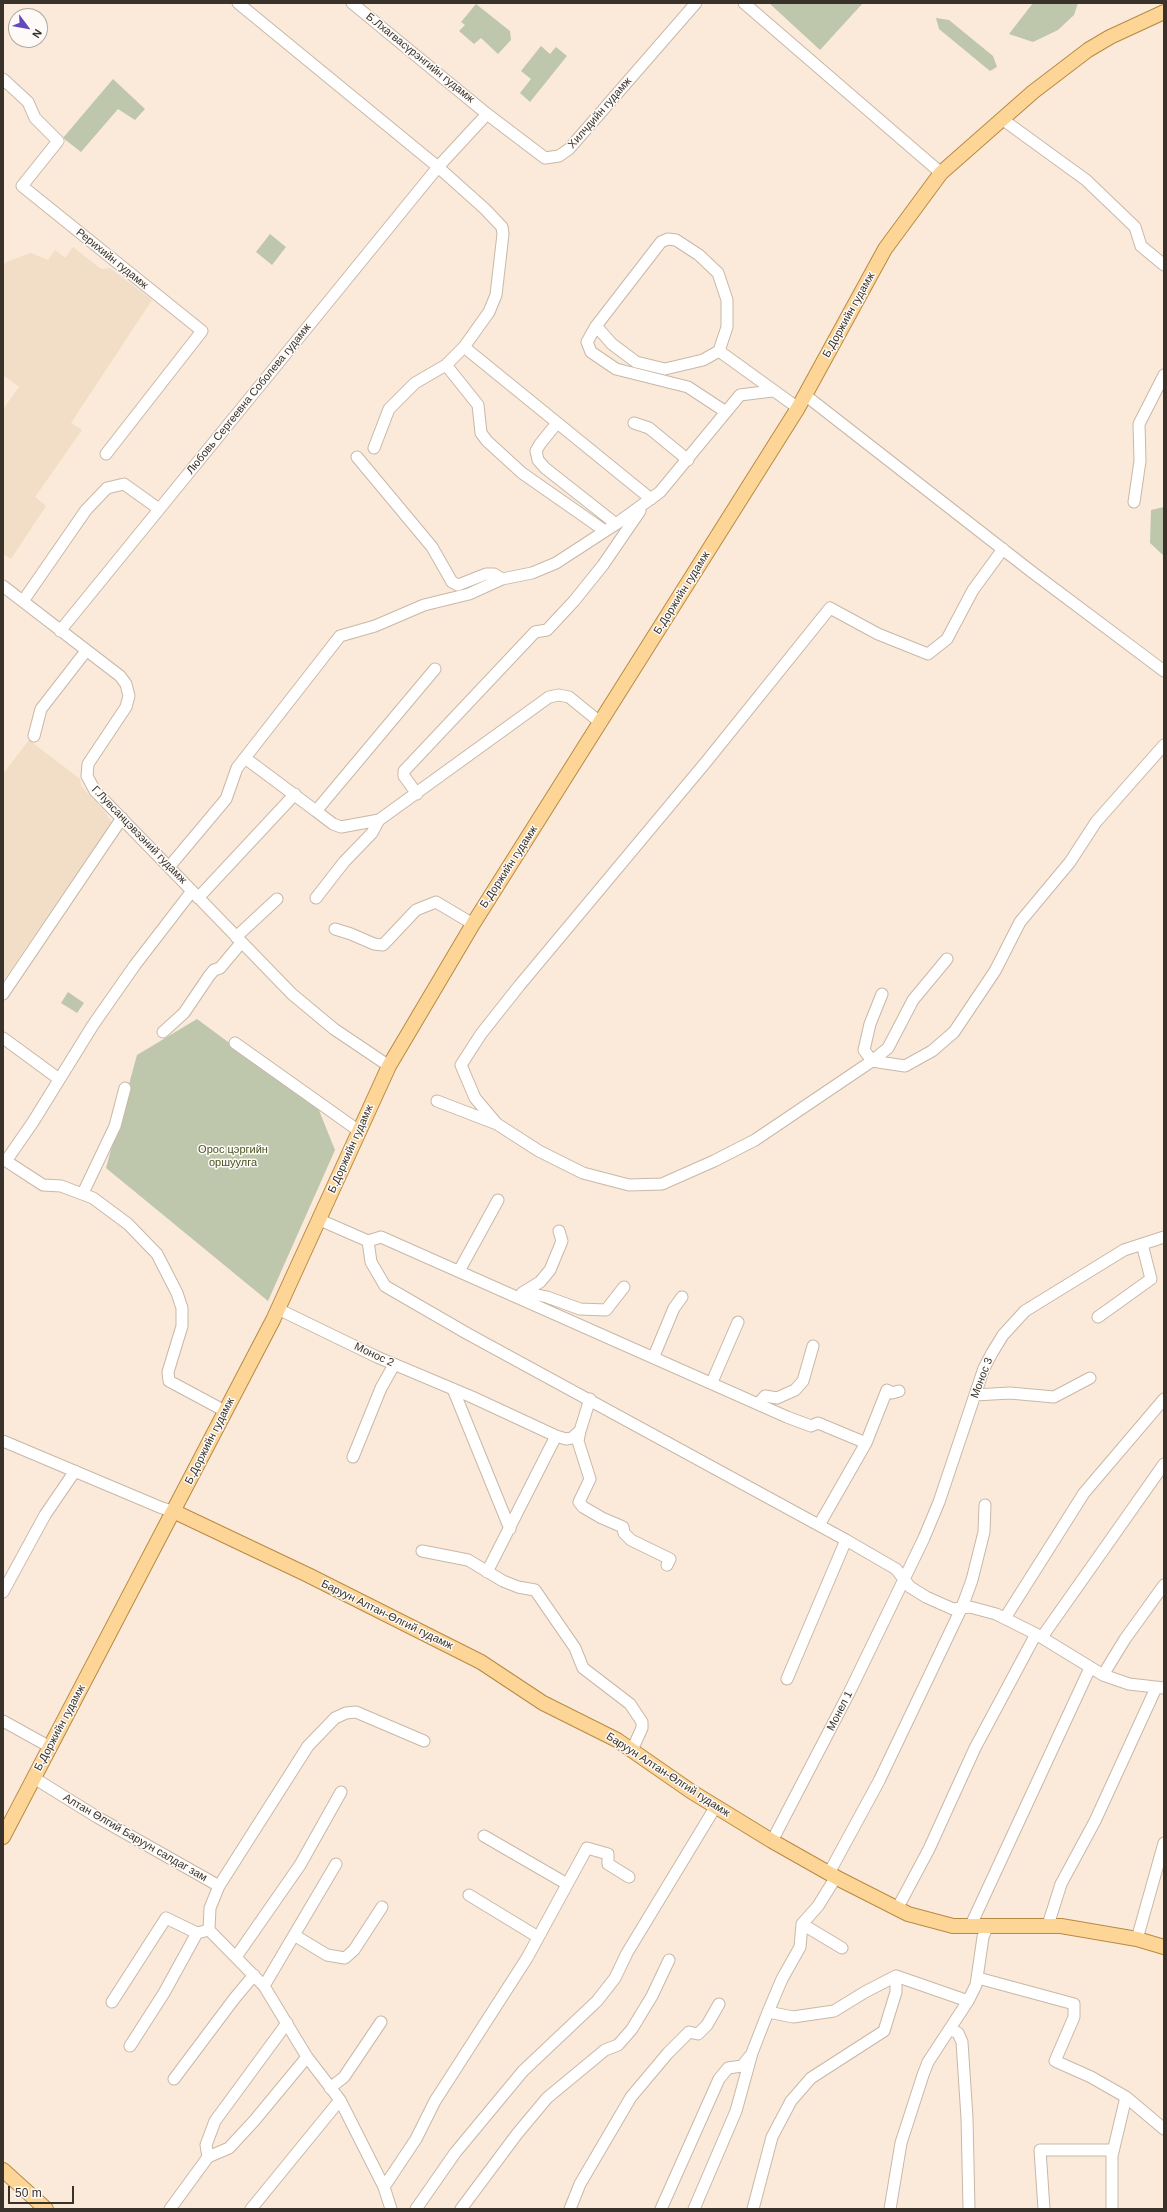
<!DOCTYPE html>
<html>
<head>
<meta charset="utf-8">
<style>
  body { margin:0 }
  #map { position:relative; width:1167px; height:2212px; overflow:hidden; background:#fbead9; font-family:Helvetica,sans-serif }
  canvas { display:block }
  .frame { position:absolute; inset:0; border:4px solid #38322b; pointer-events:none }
  .north { position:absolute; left:8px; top:8px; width:40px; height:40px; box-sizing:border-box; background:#fdfaf7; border:1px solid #aeaaa5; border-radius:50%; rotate:122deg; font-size:11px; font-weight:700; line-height:16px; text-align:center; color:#38322b }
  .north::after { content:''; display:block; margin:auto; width:14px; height:18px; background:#6448c0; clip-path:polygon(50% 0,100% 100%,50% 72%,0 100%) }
  .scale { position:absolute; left:8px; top:2186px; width:66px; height:18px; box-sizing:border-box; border:2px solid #38322b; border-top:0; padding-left:5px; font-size:12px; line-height:14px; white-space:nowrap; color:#38322b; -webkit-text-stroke:3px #fdfaf7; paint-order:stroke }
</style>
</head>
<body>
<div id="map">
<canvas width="1167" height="2212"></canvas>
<div class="frame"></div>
<div class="north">N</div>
<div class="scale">50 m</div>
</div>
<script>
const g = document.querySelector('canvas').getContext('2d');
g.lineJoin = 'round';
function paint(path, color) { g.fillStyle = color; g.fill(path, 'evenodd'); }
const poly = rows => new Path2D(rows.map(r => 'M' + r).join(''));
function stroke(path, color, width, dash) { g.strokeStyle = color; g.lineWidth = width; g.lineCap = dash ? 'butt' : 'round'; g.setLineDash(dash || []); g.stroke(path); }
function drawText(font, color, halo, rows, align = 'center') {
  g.font = font + ' Helvetica,sans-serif'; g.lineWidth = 3; g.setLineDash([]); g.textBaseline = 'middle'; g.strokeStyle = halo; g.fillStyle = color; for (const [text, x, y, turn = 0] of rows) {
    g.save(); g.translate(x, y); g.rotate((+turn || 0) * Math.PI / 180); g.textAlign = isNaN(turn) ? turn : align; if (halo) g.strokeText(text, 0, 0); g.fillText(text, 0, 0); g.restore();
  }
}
paint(poly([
  [73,247,101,269,110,268,152,300,71,423,82,430,35,497,46,506,11,559,3,554,3,409,19,387,3,375,3,266,6,262,31,253,48,260,55,250,65,258],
  [29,740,80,779,81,786,104,811,112,822,3,981,3,774]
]), '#f2ddc6');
paint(poly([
  [769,3,863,3,820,50],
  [1033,3,1078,3,1074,15,1058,30,1033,42,1009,34],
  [476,4,510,31,511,40,498,54,481,38,474,44,459,31,465,25,461,22],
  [936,18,949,20,993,56,997,67,990,71,939,29],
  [541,46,550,54,556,47,567,56,530,102,520,93,531,79,521,71],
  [113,79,145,109,135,120,118,109,81,152,63,138],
  [270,234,286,247,272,265,256,252],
  [1164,507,1164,556,1150,543,1151,510],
  [68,992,84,1003,77,1013,61,1003],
  [197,1019,247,1056,316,1103,335,1150,268,1301,106,1168,137,1055]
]), '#bec6ac');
const minor = poly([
  [238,3,438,167,485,209,502,227,503,234,496,295,489,312,464,347,446,365,415,383,389,409,374,448],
  [352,3,487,114,545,158,559,156,569,149,696,3],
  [744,3,941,173],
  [3,79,28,102,35,118,58,141,22,186,202,331,106,454],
  [1002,119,1086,180,1135,227,1141,246,1164,265],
  [668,239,676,240,699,255,718,273,727,300,727,327,719,351,703,360,665,369,636,362,612,344,596,326,661,242,668,239],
  [596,326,587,342,591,352,616,369,688,387,726,412],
  [464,347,651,499],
  [719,351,798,408],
  [446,365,478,405,481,433,487,441,522,473,605,531],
  [805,395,1032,572,1164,671],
  [557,423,540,444,536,451,538,460,545,468,616,524],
  [634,423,649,428,688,460],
  [357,457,432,547,452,582,458,585,486,574,494,574,502,579],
  [1134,502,1140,461,1139,424,1164,375],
  [3,586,120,676,126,684,129,696,126,707,88,764,87,776,95,791,292,994,334,1029,389,1066],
  [23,601,86,510,107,488,124,484,159,509],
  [60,631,438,167,487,114],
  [34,736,41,709,86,651],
  [245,758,316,811,435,669],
  [417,794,404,776,404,771,535,632,547,630,574,601,603,565,640,511],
  [316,811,333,824,341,827,379,820,549,697,559,695,569,697,601,723],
  [169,867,226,799,237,768,340,636,375,626,424,605,469,594,502,579,532,573,556,563,616,524,660,492,740,395,772,391],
  [198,898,295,794],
  [316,898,344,862,372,833,379,820],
  [335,929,351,934,374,944,383,945,416,910,436,902,473,924],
  [236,937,277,899],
  [3,994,122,818],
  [882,994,870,1024,864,1050,872,1061,755,1140,714,1161,662,1184,629,1185,583,1173,539,1151,497,1124,475,1098,461,1065,481,1034,519,986,706,762,830,608,878,634,928,654,947,639,973,590,1003,549],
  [163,1032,184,1013,209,976,214,970,220,968,241,943],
  [3,1038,59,1079],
  [235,1043,359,1131],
  [872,1061,905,1066,932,1051,954,1032,995,971,1020,922,1070,862,1096,822,1164,745],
  [872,1061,888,1048,913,1000,947,959],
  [437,1101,497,1124],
  [3,1159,43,1185,61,1186,93,1198,128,1224,157,1254,177,1293,182,1308,182,1326,168,1372,169,1381,225,1411],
  [6,1161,33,1122,93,1025,135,965,192,891],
  [83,1193,115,1126,125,1088],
  [320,1220,368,1241,371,1262,385,1286,468,1334,846,1540,896,1569,910,1587,926,1597,953,1609,970,1607,996,1614,1036,1634,1103,1675,1129,1684,1164,1688],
  [368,1241,381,1237,787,1417,811,1426,818,1423,866,1443],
  [459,1271,498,1200],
  [524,1292,547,1297,580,1309,606,1310,624,1287],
  [522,1293,540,1282,550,1270,562,1241,559,1231],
  [278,1309,377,1357,472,1397,556,1436,487,1572],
  [1098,1317,1151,1279,1142,1244],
  [654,1356,674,1308,682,1297],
  [712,1382,738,1322],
  [453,1389,510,1529],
  [975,1395,1010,1393,1054,1397,1090,1378],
  [759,1403,765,1396,777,1398,795,1390,803,1381,813,1346],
  [580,1431,578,1441,590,1479,579,1502,583,1507,602,1518,623,1527,624,1533,631,1540,670,1559,667,1565],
  [556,1436,566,1439,572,1438,580,1431,590,1399],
  [3,1441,162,1508,173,1511],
  [353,1457,381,1388,394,1365],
  [819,1525,866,1443,887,1390,892,1393,899,1391],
  [422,1551,468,1560,503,1581,518,1587,535,1590,575,1648,583,1668,630,1704,642,1722,642,1728,632,1750],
  [3,1592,45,1515,75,1471],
  [1005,1618,1084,1493,1164,1399],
  [1042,1637,1164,1464],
  [1103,1675,1125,1639,1164,1585],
  [787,1679,846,1540],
  [3,1721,50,1747],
  [34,1778,97,1817,219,1886,210,1908,209,1930,264,1986,307,2057,340,2100,384,2187,391,2209],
  [484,1836,567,1884],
  [772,1841,849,1693,924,1538,939,1502,984,1368,992,1353,1003,1335,1025,1311,1124,1250,1164,1237],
  [829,1873,879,1781,962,1607,972,1580,984,1532,985,1505],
  [219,1886,308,1746,335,1718,346,1713,356,1712,424,1741],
  [469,1895,538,1937],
  [897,1909,929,1849,975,1748,1036,1634],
  [802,1924,842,1948],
  [1048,1925,1061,1884,1095,1821,1156,1688],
  [970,1927,1090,1668],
  [294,1935,327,1955,345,1958,354,1950,382,1907],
  [1137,1939,1164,1843],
  [236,1957,300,1865,341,1792],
  [978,1978,1074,2004,1074,2017,1055,2061,1091,2077,1126,2097,1164,2129],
  [264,1986,336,1864],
  [112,2002,166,1918,197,1933],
  [768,2012,793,2017,834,2011,865,1992,896,1976,968,2001],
  [950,2029,958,2033,962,2042,967,2118,969,2209],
  [130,2046,164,1993,197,1933,209,1930],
  [174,2079,234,1999,254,1975],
  [330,2088,344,2077,381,2022],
  [208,2157,229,2148,254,2121,307,2057],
  [384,2187,416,2139,435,2101,527,1958,587,1848,608,1854,608,1864,629,1877],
  [170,2209,208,2157,206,2145,215,2121,287,2023],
  [251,2209,340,2100],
  [416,2209,455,2153,523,2071,597,2001,615,1978,627,1953,716,1806],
  [461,2209,517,2134,547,2098,605,2050,618,2045,632,2029,652,1996,669,1960],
  [570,2209,580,2184,631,2097,668,2053,689,2032,698,2034,707,2025,719,2004],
  [661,2209,719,2079,728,2068,742,2066,750,2056],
  [694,2209,736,2111,752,2053,768,2012,782,1979,800,1947,802,1924,818,1906,836,1877],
  [753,2209,772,2137,791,2101,811,2078,884,2031,896,1992,896,1976],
  [890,2209,901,2143,923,2075,928,2062,968,2001,976,1985,983,1937,987,1927],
  [1044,2209,1040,2150,1113,2150],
  [1112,2209,1112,2156,1126,2097]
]);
const major = poly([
  [173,1511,308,1575,481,1662,543,1703,617,1740,692,1792,772,1841,841,1880,908,1914,953,1926,1061,1926,1137,1939,1164,1947],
  [3,1837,273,1320,389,1066,473,924,798,408,885,249,941,173,1033,92,1088,50,1110,37,1164,12],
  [3,2170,46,2209]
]);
stroke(minor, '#c8b8a8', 13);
stroke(major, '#b78a44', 16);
stroke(minor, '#fff', 11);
stroke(major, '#fdd697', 14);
drawText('11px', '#38322b', '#fdfaf7', [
  ["Б.Лхагвасүрэнгийн гудамж",420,58,39],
  ["Хилчдийн гудамж",600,113,-49],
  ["Рерихийн гудамж",112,259,39],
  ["Б.Доржийн гудамж",849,315,-61],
  ["Любовь Сергеевна Соболева гудамж",249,399,-51],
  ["Б.Доржийн гудамж",682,593,-58],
  ["Г.Лувсанцэвээний гудамж",139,835,46],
  ["Б.Доржийн гудамж",509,867,-57],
  ["Б.Доржийн гудамж",351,1149,-66],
  ["Монос 2",374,1355,25],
  ["Монос 3",982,1378,-69],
  ["Б.Доржийн гудамж",210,1441,-63],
  ["Баруун Алтан-Өлгий гудамж",387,1615,26],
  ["Монел 1",840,1711,-63],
  ["Б.Доржийн гудамж",60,1728,-62],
  ["Баруун Алтан-Өлгий гудамж",668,1775,33],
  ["Алтан Өлгий Баруун салдаг зам",135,1838,30]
]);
drawText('11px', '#475321', '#fdfaf7', [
  ["Орос цэргийн",233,1150],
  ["оршуулга",233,1163]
]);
</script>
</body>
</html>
